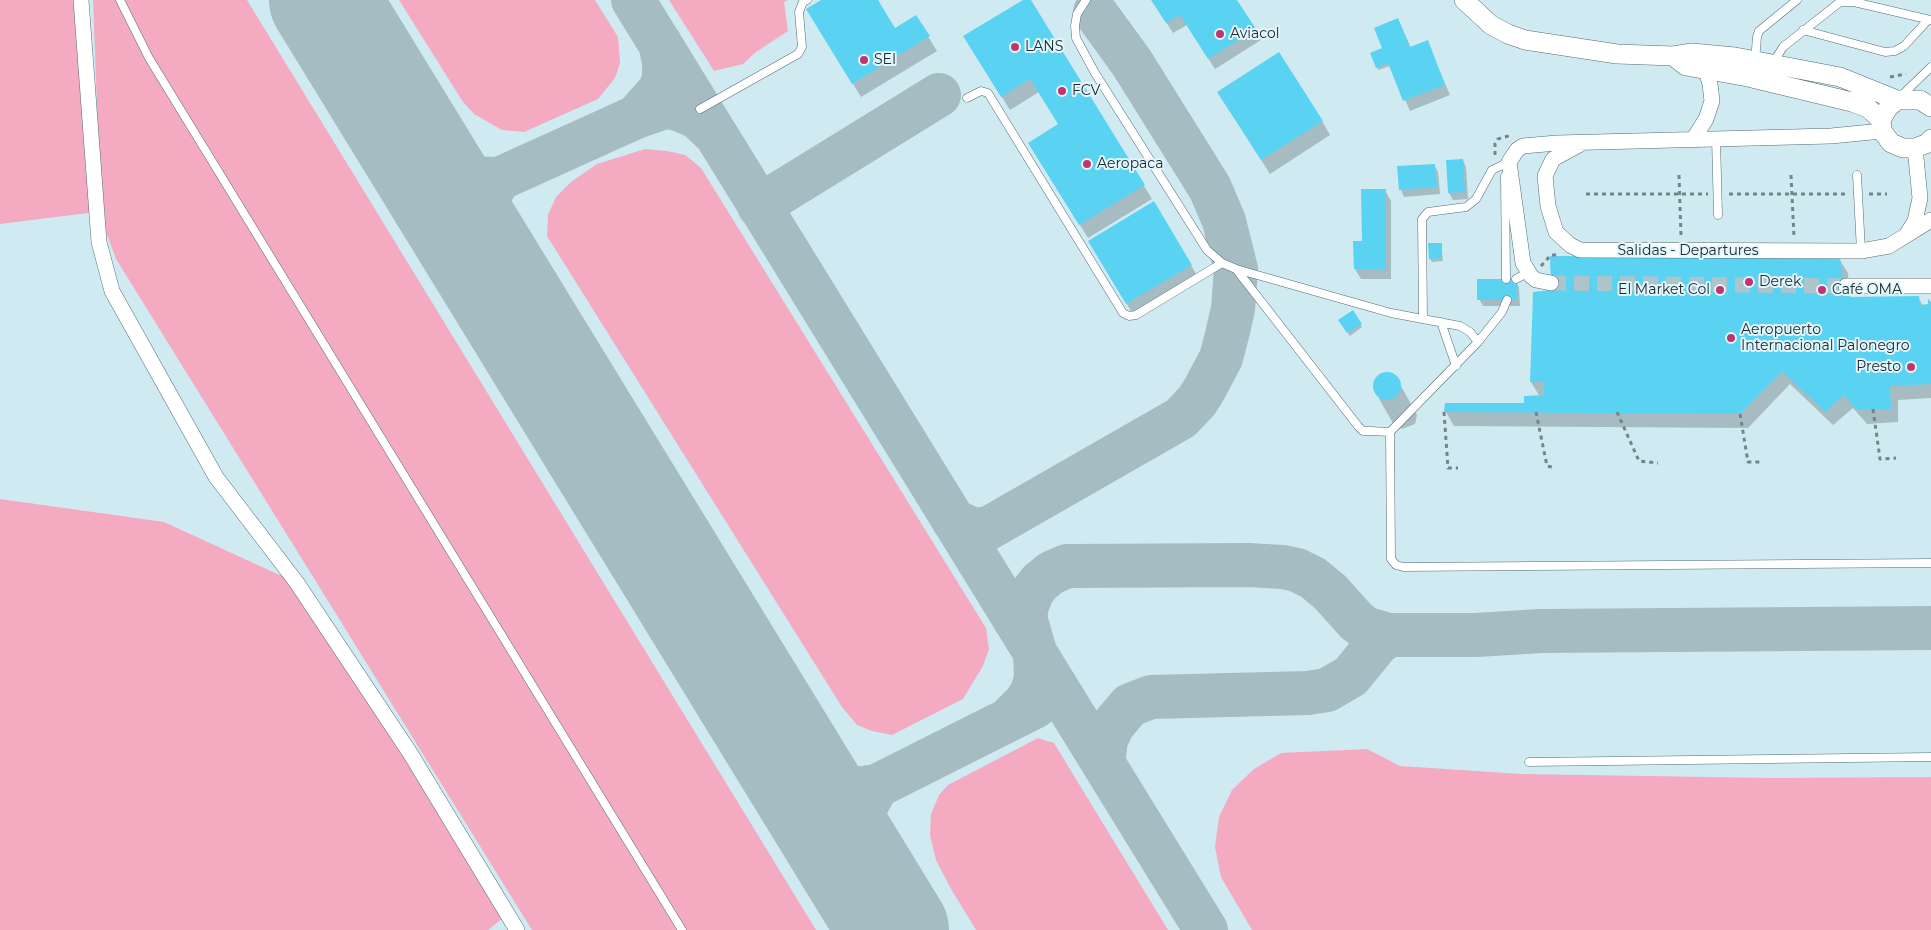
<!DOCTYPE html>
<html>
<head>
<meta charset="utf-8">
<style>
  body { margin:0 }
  canvas { display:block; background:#d0eaf2 }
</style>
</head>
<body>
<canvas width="1931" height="930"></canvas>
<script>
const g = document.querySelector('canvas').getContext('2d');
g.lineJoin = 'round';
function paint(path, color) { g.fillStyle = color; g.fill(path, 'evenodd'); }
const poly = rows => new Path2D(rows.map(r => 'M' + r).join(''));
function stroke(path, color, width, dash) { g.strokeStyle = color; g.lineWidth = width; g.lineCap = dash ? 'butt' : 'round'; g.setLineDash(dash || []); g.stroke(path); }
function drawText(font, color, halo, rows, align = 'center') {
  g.font = font + ' Montserrat,sans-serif'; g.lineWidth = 4; g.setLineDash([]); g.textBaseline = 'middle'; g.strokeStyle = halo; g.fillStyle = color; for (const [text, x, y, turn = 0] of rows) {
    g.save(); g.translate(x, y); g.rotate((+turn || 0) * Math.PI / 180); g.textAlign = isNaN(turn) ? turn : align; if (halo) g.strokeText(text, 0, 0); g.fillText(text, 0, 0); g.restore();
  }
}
paint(poly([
  [0,0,81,0,96,212,0,224],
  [93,0,247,0,816,930,532,930,116,259,106,232,104,208,98,134],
  [399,0,595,0,618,37,620,63,615,78,598,99,524,132,502,130,474,114,463,102],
  [669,0,788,0,784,2,788,31,756,52,743,64,714,71],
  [645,149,667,151,685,155,701,168,986,628,989,649,983,666,963,699,892,735,872,731,857,725,842,707,547,236,548,215,556,197,571,182,597,164],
  [0,499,164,522,297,583,508,914,488,930,0,930],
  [1038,738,1054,743,1168,930,976,930,951,889,936,860,930,835,931,814,939,795,948,785],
  [1367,749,1400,766,1521,774,1772,778,1931,777,1931,930,1252,930,1221,877,1215,847,1219,817,1232,790,1254,769,1281,753]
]), '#f4aac1');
paint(poly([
  [823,0,876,0,895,30,916,17,937,51,861,97,816,23],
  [1025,0,1030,0,1152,199,1088,238,1038,157,1059,125,1039,92,1010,110,973,51],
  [1152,0,1236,0,1261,40,1215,69,1187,25,1173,33],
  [1398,19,1411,48,1427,41,1450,95,1410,111,1390,66,1378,70,1377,67],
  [1227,106,1322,121,1330,135,1270,174],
  [1463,160,1466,167,1468,199,1453,200,1449,193,1448,161],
  [1434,165,1438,172,1440,194,1404,197,1401,190],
  [1385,190,1391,201,1391,279,1361,279,1355,269,1363,242],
  [1090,241,1191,265,1199,279,1135,318],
  [1441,244,1443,261,1432,262,1430,259],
  [1839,259,1848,273,1850,299,1918,297,1923,306,1931,303,1931,398,1898,400,1898,422,1867,424,1853,408,1833,425,1790,384,1748,428,1454,426,1446,412,1526,404,1540,397,1531,382],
  [1515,280,1519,287,1520,306,1483,306,1479,299],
  [1352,312,1362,327,1350,336,1339,320],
  [1388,373,1396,377,1417,415,1415,424,1402,429,1394,425,1373,388,1376,379]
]), '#0003');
stroke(poly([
  [633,0,1206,930],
  [660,43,664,62,664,78,660,90,636,117,665,107,675,108,697,117,712,131],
  [422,157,447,174,463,178,499,179,488,197,477,227,480,255],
  [499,179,636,117],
  [759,206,939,95],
  [953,520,974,530,989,528,1181,418,1197,401,1204,390,1221,358,1227,335,1233,309,1236,269,1224,221,1210,188,1132,63,1095,12],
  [1009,719,1025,703,1032,692,1036,678,1035,652,1025,617,1027,606,1032,592,1040,582,1051,573,1067,566,1248,565,1283,567,1297,570,1313,578,1330,592,1357,622,1367,629,1388,635],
  [789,760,806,773,829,783,855,789,877,786,861,815,859,839,860,857,879,905],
  [1103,763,1106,740,1113,725,1130,705,1151,697,1308,693,1327,690,1351,676,1377,644,1388,635,1476,635,1541,631,1931,628],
  [877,786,1036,706]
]), '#a5bcc2', 44);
stroke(poly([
  [324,0,894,930]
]), '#a5bcc2', 110);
paint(poly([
  [821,0,878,0,895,28,916,15,930,36,852,84,806,9],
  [1023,0,1031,0,1145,185,1079,225,1028,143,1058,124,1030,79,1001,97,963,36],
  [1151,0,1237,0,1256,29,1208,59,1180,15,1166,23],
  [1398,18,1410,47,1428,40,1445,85,1403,101,1388,63,1376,68,1370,53,1382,48,1374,28],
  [1279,52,1323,121,1261,160,1217,92],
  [1463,159,1465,192,1448,193,1446,160],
  [1435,164,1437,187,1399,190,1397,166],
  [1361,189,1386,189,1386,269,1354,269,1353,241,1362,241],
  [1154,201,1192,265,1126,304,1088,241],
  [1428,243,1442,243,1442,258,1429,259],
  [1550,256,1840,257,1844,292,1851,297,1919,296,1920,305,1928,304,1928,299,1931,302,1931,384,1890,386,1891,409,1857,410,1844,395,1825,412,1782,371,1740,414,1444,412,1445,403,1524,403,1524,396,1544,395,1544,382,1530,382,1533,292,1551,290],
  [1477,279,1517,279,1517,300,1477,300],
  [1353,310,1362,324,1347,333,1338,320],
  '1373 386a14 14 0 1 1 28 0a14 14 0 1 1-28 0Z'
]), '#5ad3f3');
stroke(poly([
  [1551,283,1843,286]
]), '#adc4cb', 15, [15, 8]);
const service = poly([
  [120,0,149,58,682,930],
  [1086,0,1077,14,1075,26,1076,38,1095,73,1207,250,1222,263,1236,269,1391,313,1460,326,1470,332,1478,342],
  [1803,30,1885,52,1895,51,1904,46,1928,20],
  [1755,61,1757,37,1759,31,1797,0],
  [1773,63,1783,47,1840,2,1854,2,1931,20],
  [1900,97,1931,67],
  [967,98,981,91,988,93,1123,313,1129,316,1136,315,1222,263],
  [700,109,798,54,802,47,799,12,803,2,807,0],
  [1716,138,1718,215],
  [1857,175,1861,251],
  [1505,176,1506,279],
  [1236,269,1358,426,1363,431,1370,431,1390,432,1478,342,1502,312,1507,300],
  [1516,279,1527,273],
  [1423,318,1422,219,1428,212,1466,207,1476,199,1492,170,1509,162],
  [1441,322,1456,366],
  [1390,432,1391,559,1396,565,1403,567,1931,563],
  [1529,762,1931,757]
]);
const minor = poly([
  [81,0,99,242,112,291,216,477,297,583,410,753,517,930],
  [1694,138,1706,119,1712,101,1710,84,1706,70],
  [1579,145,1553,159,1545,176,1548,206,1556,232,1570,245,1580,250,1861,251,1889,246,1931,220],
  [1907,234,1915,221,1920,198,1915,148],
  [1551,283,1536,280,1531,276,1523,263,1509,162,1517,150,1523,146,1557,143,1831,136,1882,131],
  [1846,286,1931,286]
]);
const tertiary = poly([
  [1464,0,1491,25,1508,34,1525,40,1617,54,1673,56,1692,53,1735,57,1840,77,1897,100],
  [1673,56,1686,66,1748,77,1852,102,1868,108,1881,120],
  [1931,107,1920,100,1897,100,1888,108,1881,120,1882,131,1891,143,1903,148,1915,148,1928,143,1931,139]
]);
stroke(service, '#546b72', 9);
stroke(minor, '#546b72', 16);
stroke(tertiary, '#546b72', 20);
stroke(poly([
  [1890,77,1906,74],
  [1495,155,1495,144,1498,139,1512,135],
  [1679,175,1681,236],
  [1791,175,1794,237],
  [1586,194,1708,194],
  [1729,194,1848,194],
  [1869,194,1887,194],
  [1541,266,1551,255,1557,255],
  [1873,409,1880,459,1896,458],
  [1444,412,1448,468,1458,468],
  [1536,412,1547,466,1552,467],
  [1617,412,1639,461,1658,463],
  [1740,414,1748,462,1760,462]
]), '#73858a', 3, [4, 4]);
stroke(service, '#fff', 8);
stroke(minor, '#fff', 15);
stroke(tertiary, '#fff', 19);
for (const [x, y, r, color] of [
  [1220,34,5,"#bf356f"],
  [1015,47,5,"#bf356f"],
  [864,60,5,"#bf356f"],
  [1062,91,5,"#bf356f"],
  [1087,164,5,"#bf356f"],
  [1749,282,5,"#bf356f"],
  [1720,290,5,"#bf356f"],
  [1822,290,5,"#bf356f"],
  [1731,338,5,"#bf356f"],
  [1911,367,5,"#bf356f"]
]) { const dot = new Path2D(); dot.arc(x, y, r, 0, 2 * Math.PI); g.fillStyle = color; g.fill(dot); stroke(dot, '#e1f6fd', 2); }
drawText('14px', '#202a2d', '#e1f6fd', [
  ["Aviacol",1230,34],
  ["LANS",1025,47],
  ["SEI",874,60],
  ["FCV",1072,91],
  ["Aeropaca",1097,164],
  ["Derek",1759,282],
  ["El Market Col",1710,290,"right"],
  ["Café OMA",1832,290],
  ["Aeropuerto",1741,330],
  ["Internacional Palonegro",1741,346],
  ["Presto",1901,367,"right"]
], 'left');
drawText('14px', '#202a2d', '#e1f6fd', [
  ["Salidas - Departures",1688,251]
]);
</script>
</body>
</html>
